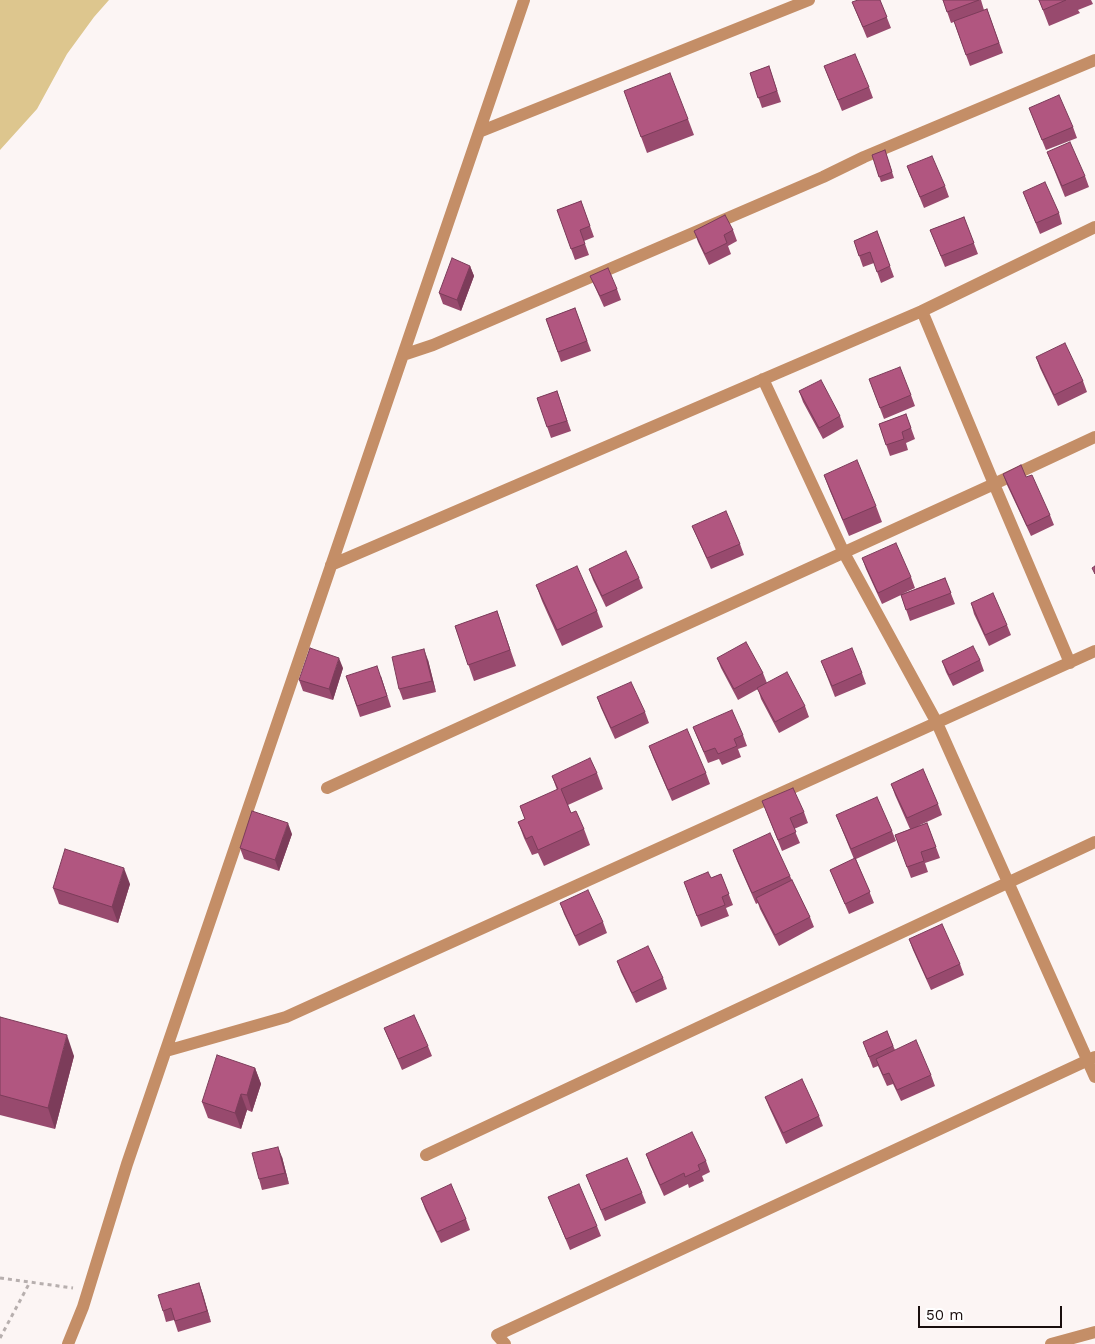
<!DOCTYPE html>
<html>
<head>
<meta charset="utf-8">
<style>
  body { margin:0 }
  #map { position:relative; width:1095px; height:1344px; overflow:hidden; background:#fcf5f4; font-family:"Work Sans",sans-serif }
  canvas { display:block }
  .scale { position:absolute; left:918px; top:1306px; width:144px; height:22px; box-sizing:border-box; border:2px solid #190e0d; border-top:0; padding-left:6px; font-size:15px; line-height:18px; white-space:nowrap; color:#190e0d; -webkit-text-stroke:4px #fff; paint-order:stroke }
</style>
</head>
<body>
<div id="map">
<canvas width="1095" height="1344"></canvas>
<div class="scale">50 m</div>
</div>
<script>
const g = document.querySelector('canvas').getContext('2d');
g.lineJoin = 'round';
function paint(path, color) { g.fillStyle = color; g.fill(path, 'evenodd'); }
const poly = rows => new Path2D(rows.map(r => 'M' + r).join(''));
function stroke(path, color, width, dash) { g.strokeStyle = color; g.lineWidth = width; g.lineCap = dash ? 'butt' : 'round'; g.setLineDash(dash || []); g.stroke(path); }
paint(poly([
  [0,0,109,0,94,17,67,54,37,109,0,150]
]), '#ddc68e');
stroke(poly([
  [0,1278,73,1288],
  [0,1338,30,1282]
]), '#b7afae', 3, [4, 4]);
stroke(poly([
  [479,132,809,0],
  [1095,227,922,311,994,484,1095,437],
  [403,355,433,345,823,177,864,157,1095,60],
  [763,379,844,553,937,723,1095,1077],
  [331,565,922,311],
  [327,788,994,484,1070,663],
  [166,1051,286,1017,1095,651],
  [426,1155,1095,842],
  [68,1344,83,1307,127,1164,524,0],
  [505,1344,497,1335,1095,1057],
  [1051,1344,1095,1332]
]), '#c48e67', 12);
paint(poly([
  [880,0,891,28,867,38,852,2],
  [943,0,981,0,984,10,987,9,1003,53,970,66,954,22,951,23],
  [1039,0,1091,0,1093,4,1078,10,1080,13,1049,26],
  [769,66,781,102,762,108,750,73],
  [824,66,869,87,873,98,842,111],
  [624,91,688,119,694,135,647,153],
  [1029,108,1073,127,1077,138,1046,150],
  [885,150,894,178,881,182,872,155],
  [1047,152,1085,176,1089,187,1065,197],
  [907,166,945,186,949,197,924,208],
  [1023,192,1059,213,1062,224,1040,234],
  [581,201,594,237,584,241,589,255,575,260,557,210],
  [964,217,978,254,945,267,930,230],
  [733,230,737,241,728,246,731,254,709,265,698,242,694,231],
  [877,231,894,277,881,283,874,263,863,267,854,241],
  [470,266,474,276,461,311,443,304,439,293],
  [590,276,617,289,621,300,604,307],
  [575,308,591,351,561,362,546,319],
  [1036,357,1083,381,1087,392,1058,406,1040,368],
  [869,379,911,395,915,406,884,419],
  [557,391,571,431,551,438,537,398],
  [799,391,840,416,844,427,823,439,803,402],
  [906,414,915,439,906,443,908,450,890,456,879,424],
  [1003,474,1026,477,1050,515,1054,525,1031,536,1007,485],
  [824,475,876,506,882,522,849,536,830,491],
  [692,526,740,544,744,555,711,569],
  [862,558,911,577,915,588,902,594,945,578,955,604,910,621,901,595,882,604,866,569],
  [589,569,639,578,643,588,606,607,593,580],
  [536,585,597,611,603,627,562,646,542,601],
  [971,603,1007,625,1011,635,989,646,974,614],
  [497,611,516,666,474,681,455,626],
  [717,658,763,673,767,683,805,706,809,717,779,733,761,699,758,689,738,700,721,668],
  [428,660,436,692,403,700,399,689],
  [980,660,984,671,953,686,946,672,942,661],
  [821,661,862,673,866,684,835,697],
  [343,668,333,700,303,691,299,680],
  [346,676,381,676,391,707,360,717],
  [597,697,645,712,649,723,615,739,601,708],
  [693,727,743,735,747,746,738,749,741,757,722,765,719,759,708,763],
  [649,746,706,773,710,784,672,801,653,757],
  [597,773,603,789,568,805,571,813,584,829,590,845,544,866,538,853,532,855,524,838,518,822,525,819,520,806,557,790,552,776],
  [891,784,938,804,942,815,918,826,927,823,940,858,925,863,928,872,911,878,895,835,910,829,895,795],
  [762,801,804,812,808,823,794,829,800,843,782,851],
  [836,815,892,831,896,841,856,859,874,903,849,914,830,870,854,859],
  [292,834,279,871,244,859,240,848],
  [733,850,790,876,810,917,814,927,779,946,760,909,758,903,756,904,737,861],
  [721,874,733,905,726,908,729,916,701,927,684,882,711,878],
  [130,884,118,923,59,904,53,888],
  [560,903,603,922,607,933,579,946,564,914],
  [909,939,960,964,964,975,931,990,913,950],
  [617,961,663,978,667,989,636,1003,621,972],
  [0,1017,74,1056,55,1129,0,1115],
  [384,1028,428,1046,432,1056,402,1070],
  [887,1031,895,1050,931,1075,935,1086,901,1101,893,1084,887,1086,878,1066,873,1068,863,1042],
  [255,1068,261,1084,252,1112,247,1110,241,1129,208,1118,202,1102],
  [765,1097,819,1116,823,1126,786,1144,769,1107],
  [646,1154,706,1161,710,1172,702,1176,704,1181,689,1188,688,1184,664,1196,650,1165],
  [282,1157,289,1184,262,1190,259,1179],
  [586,1175,642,1193,646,1203,605,1221],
  [548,1197,597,1226,601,1236,570,1250],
  [421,1198,466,1219,470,1230,441,1243,425,1209],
  [199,1283,211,1322,178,1332,174,1320,166,1322,163,1311]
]), '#984a6e');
paint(poly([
  [470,266,474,276,461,311,457,300],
  [424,649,428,660,436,692,432,681],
  [339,658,343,668,333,700,329,689],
  [288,823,292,834,279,871,275,860],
  [124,868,130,884,118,923,112,907],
  [67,1035,74,1056,55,1129,48,1108],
  [255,1068,261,1084,252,1112,247,1095],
  [241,1094,247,1110,241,1129,235,1113],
  [278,1147,282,1157,289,1184,285,1173],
  [199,1283,203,1294,211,1322,207,1311]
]), '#7c3c5a');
const building = poly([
  [858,0,880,0,887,17,863,27,852,2,858,0],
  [943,0,979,0,947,12,943,0],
  [1039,0,1066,0,1043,10,1039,0],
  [987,9,999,43,966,55,954,21,987,9],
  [855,54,869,87,838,100,824,66,855,54],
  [769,66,777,91,758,98,750,73,769,66],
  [670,73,688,119,641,137,624,91,670,73],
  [1059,95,1073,127,1042,140,1029,108,1059,95],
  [1070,142,1085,176,1062,186,1047,152,1070,142],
  [885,150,892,172,879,177,872,155,885,150],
  [932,156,945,186,920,197,907,166,932,156],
  [1045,182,1059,213,1036,223,1023,192,1045,182],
  [581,201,590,226,580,230,585,244,571,249,557,210,581,201],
  [725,215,733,230,724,235,727,243,705,254,694,231,725,215],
  [964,217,974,243,941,256,930,230,964,217],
  [877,231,890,266,877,272,870,252,859,256,854,241,877,231],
  [452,258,470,266,457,300,439,293,452,258],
  [608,268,617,289,600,296,590,276,608,268],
  [575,308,587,341,558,352,546,319,575,308],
  [1065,343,1083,381,1054,395,1036,357,1065,343],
  [900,367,911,395,880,408,869,379,900,367],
  [821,380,840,416,819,428,799,391,821,380],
  [557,391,567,421,547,427,537,398,557,391],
  [906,414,911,428,902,432,904,439,886,445,879,424,906,414],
  [857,460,876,506,843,520,824,475,857,460],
  [1021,465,1026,477,1032,475,1050,515,1027,526,1003,474,1021,465],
  [726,511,740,544,707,558,692,526,726,511],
  [896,543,911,577,878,593,862,558,896,543],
  [626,551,639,578,602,596,589,569,626,551],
  [577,566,597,611,557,630,536,585,577,566],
  [1095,566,1095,574,1092,568,1095,566],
  [945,578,951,593,906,610,901,595,945,578],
  [993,593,1007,625,985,635,971,603,993,593],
  [497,611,510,650,468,665,455,626,497,611],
  [746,642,763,673,734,689,717,658,746,642],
  [973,646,980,660,949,675,942,661,973,646],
  [310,648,339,658,329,689,299,680,310,648],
  [852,648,862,673,832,686,821,661,852,648],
  [424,649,432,681,399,689,392,657,424,649],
  [377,666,387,696,357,706,346,676,377,666],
  [787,672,805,706,775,722,757,688,787,672],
  [631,682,645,712,611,728,597,697,631,682],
  [732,710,743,735,734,739,737,746,718,754,715,748,704,752,693,727,732,710],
  [687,729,706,773,668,790,649,746,687,729],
  [590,758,597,773,561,789,571,813,576,811,584,829,538,850,532,836,526,839,518,822,525,819,520,806,558,789,552,776,590,758],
  [923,769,938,804,907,818,891,784,923,769],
  [793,788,804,812,790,818,796,832,778,840,762,801,793,788],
  [877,797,892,831,851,849,836,815,877,797],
  [252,811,288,823,275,860,240,848,252,811],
  [927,823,936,847,921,852,924,861,907,867,895,835,927,823],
  [770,833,790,876,752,893,733,850,770,833],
  [65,849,124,868,112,907,53,888,65,849],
  [855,858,870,892,845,904,830,870,855,858],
  [708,872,711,878,721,874,729,894,722,897,725,905,697,916,684,882,708,872],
  [792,880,810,917,775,935,756,898,792,880],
  [588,890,603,922,575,936,560,903,588,890],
  [942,924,960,964,927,979,909,939,942,924],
  [648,946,663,978,632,993,617,961,648,946],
  [414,1015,428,1046,398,1059,384,1028,414,1015],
  [0,1017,67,1035,48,1108,0,1095,0,1017],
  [887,1031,893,1046,869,1057,863,1042,887,1031],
  [916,1040,931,1075,897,1090,889,1073,883,1075,876,1059,916,1040],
  [217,1055,255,1068,247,1095,241,1094,235,1113,202,1102,217,1055],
  [802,1079,819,1116,783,1133,765,1097,802,1079],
  [692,1132,706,1161,698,1165,700,1170,685,1177,684,1173,660,1185,646,1154,692,1132],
  [278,1147,285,1173,259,1179,252,1153,278,1147],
  [627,1158,642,1193,601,1210,586,1175,627,1158],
  [451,1184,466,1219,437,1232,421,1198,451,1184],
  [579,1184,597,1226,566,1239,548,1197,579,1184],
  [199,1283,207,1311,175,1321,171,1308,163,1311,158,1295,199,1283]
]);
paint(building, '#b15680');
stroke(building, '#7c3c5a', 1);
</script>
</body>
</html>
